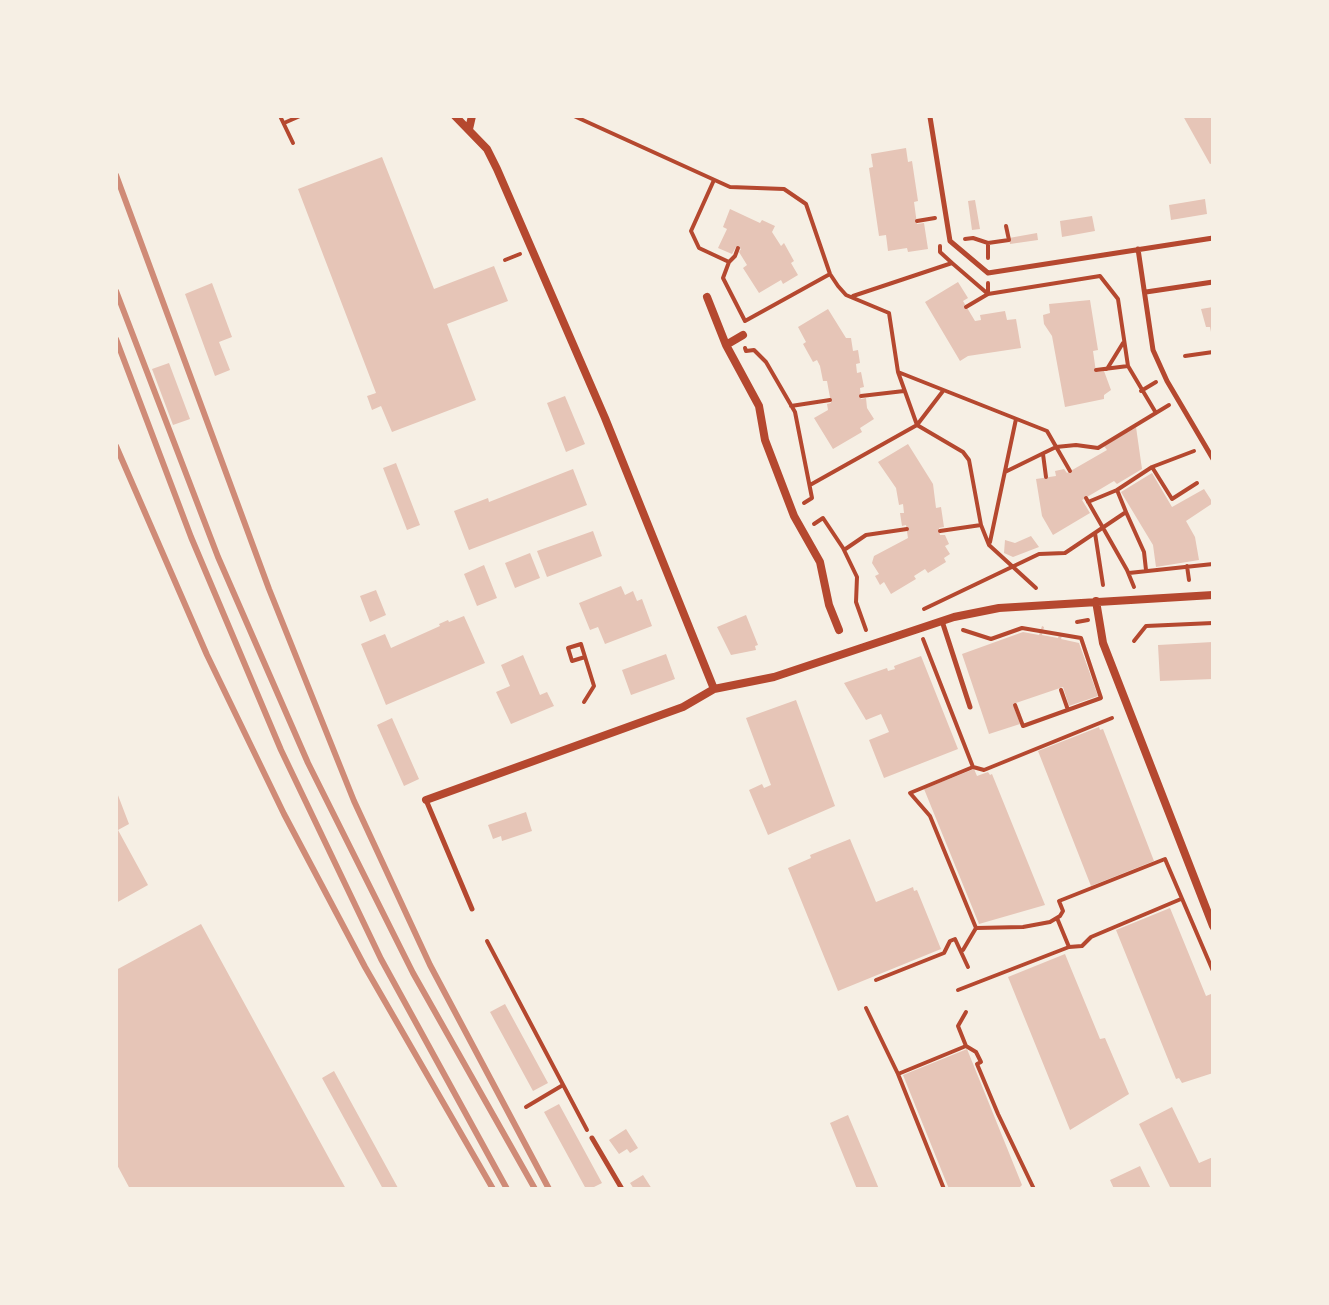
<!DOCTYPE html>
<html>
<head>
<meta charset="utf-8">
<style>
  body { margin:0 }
  #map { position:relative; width:1329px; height:1305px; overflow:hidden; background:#f6efe4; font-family:"Public Sans",sans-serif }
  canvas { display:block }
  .frame { position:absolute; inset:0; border:118px solid #f6efe4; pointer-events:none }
</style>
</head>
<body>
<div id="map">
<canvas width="1329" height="1305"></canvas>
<div class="frame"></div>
</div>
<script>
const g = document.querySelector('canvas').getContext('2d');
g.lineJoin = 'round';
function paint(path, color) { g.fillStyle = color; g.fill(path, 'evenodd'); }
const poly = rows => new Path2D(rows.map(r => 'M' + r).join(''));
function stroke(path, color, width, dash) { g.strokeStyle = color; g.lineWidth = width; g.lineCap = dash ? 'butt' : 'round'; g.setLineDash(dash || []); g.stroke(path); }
paint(poly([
  [1183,116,1213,116,1213,163,1210,164],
  [906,148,908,162,912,161,918,201,914,202,917,224,924,223,928,249,908,252,907,248,888,251,886,235,879,236,869,168,873,167,871,154],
  [382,157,434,289,494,266,508,301,447,324,476,400,392,432,381,406,372,410,367,396,376,393,298,189],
  [1205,199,1207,214,1171,220,1169,205],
  [975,200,980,229,972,230,968,201],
  [730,209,760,223,762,220,775,226,772,232,781,246,784,243,794,261,791,263,798,275,783,284,781,280,759,293,743,268,747,265,739,252,741,249,736,247,732,254,718,248,727,229,723,227],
  [1092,216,1095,231,1062,237,1060,221],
  [1037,233,1038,240,1010,244,1009,238],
  [958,282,968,298,963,301,975,321,981,320,980,315,1005,311,1007,320,1016,319,1021,348,968,356,960,361,925,302],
  [212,283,232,337,219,342,230,370,215,376,185,294],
  [1090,300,1098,350,1093,351,1096,372,1104,371,1111,390,1104,395,1104,399,1065,407,1052,336,1044,324,1043,315,1050,313,1049,304],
  [1213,307,1213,332,1211,332,1210,327,1206,327,1201,309],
  [828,309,846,338,851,338,853,351,858,350,860,363,856,364,857,373,861,372,864,387,860,388,861,399,866,398,867,408,874,419,860,428,862,432,833,449,814,418,828,410,827,404,831,403,827,381,823,381,820,366,817,360,813,362,803,344,806,342,798,327],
  [169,363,190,419,173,425,152,369],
  [565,396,585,444,566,452,547,403],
  [1136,427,1142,469,1117,484,1114,481,1082,500,1090,513,1053,535,1042,516,1036,479,1056,476,1055,471,1064,469,1067,473,1107,450,1104,446],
  [908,444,933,484,936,508,941,507,944,527,939,528,940,535,945,535,949,544,945,546,950,554,944,558,946,562,928,573,925,569,914,576,916,579,891,594,884,582,880,585,875,576,879,574,872,563,874,556,908,538,906,525,902,526,900,513,904,513,903,504,899,505,896,488,878,462],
  [396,463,420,525,407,530,383,468],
  [573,469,587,505,469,550,454,511,488,498,489,502],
  [1152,473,1172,507,1204,489,1213,503,1186,521,1195,537,1199,560,1156,567,1153,545,1121,492],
  [593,531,602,556,547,577,537,551],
  [1031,536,1039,547,1013,557,1004,553,1005,540,1015,543],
  [530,553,540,578,515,588,505,563],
  [484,565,497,598,477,606,464,574],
  [621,586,625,595,633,591,637,601,642,599,652,626,605,644,598,627,590,630,579,603],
  [376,590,386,615,370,622,360,596],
  [746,615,758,645,755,646,756,650,731,655,717,627],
  [464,616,485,663,386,705,361,644,385,634,391,648,440,626,439,624,448,620,449,622],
  [1042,626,1044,627,1042,635,1058,638,1059,635,1062,636,1061,639,1079,643,1098,696,1069,706,1063,687,1013,704,1020,724,989,734,962,654,1023,632,1039,635],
  [1213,642,1213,679,1160,681,1158,645],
  [666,654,675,679,631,695,622,670],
  [523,655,540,695,547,692,554,706,511,724,496,692,510,686,501,665],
  [921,656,958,749,884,778,869,740,889,732,881,714,866,720,844,683,887,668,888,671,895,669,894,666],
  [796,700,835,806,768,835,749,790,762,784,764,788,771,785,746,718],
  [392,718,419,779,404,786,377,725],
  [1099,727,1100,730,1103,729,1154,861,1091,886,1038,751],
  [974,769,977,776,988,772,990,775,992,774,1045,905,979,924,924,789],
  [116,790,129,824,118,830,148,885,116,903],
  [526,812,532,831,502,841,501,836,493,839,488,825],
  [850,839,876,902,913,887,914,891,917,890,941,949,838,991,788,868,811,858,810,855],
  [1170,908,1206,996,1211,994,1213,999,1213,1073,1182,1083,1179,1078,1176,1079,1116,930],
  [201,924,330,1160,346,1189,130,1189,116,1163,116,970],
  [1065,954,1100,1039,1105,1038,1129,1094,1070,1130,1008,977],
  [505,1004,548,1083,533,1091,490,1012],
  [967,1049,1022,1185,1018,1189,949,1189,903,1075],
  [334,1071,398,1188,396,1189,383,1189,322,1078],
  [559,1104,602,1183,590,1189,586,1189,544,1112],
  [1172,1107,1199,1163,1213,1157,1213,1187,1209,1189,1171,1189,1139,1124],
  [848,1115,879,1189,857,1189,830,1123],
  [626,1129,638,1148,630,1153,627,1149,619,1154,609,1140],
  [1140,1166,1151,1189,1114,1189,1110,1180],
  [643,1175,652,1189,634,1189,630,1183]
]), '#e6c5b7');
stroke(poly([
  [280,116,293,143],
  [574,116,730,187,784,189,806,204,830,274,838,286,846,295,889,313,898,372,917,425,963,452,969,460,981,525,989,545,1036,588],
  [284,123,300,116],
  [714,180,691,231,699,248,729,262,723,278,745,321],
  [917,221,935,218],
  [965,239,973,238,988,243,988,258],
  [988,243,1009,240,1006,226],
  [940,246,940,252,952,263],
  [505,260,520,254],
  [729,262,735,256,738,248],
  [853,296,952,263,988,294,1100,276,1118,299,1128,366,1156,413],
  [966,307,988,294,988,283],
  [745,321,830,274],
  [745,348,746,351,754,350,766,362,795,412,812,498,804,503],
  [1185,356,1213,352],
  [1107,369,1123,343],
  [1096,370,1128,366],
  [898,372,1047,431,1070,471],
  [1141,391,1156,382],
  [861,396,904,391],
  [791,406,830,400],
  [1043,454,1046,477],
  [1152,467,1172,499,1197,483],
  [1005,472,1056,447,1076,445,1098,448,1169,405],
  [810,485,917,425,943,391],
  [1086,498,1127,570,1134,587],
  [1088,502,1117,490],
  [1126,512,1144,552,1146,570],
  [814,524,823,518,843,548,857,577,856,602,866,630],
  [940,531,981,525],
  [1095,533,1103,585],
  [990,542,1016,419],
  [844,550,866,535,907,529],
  [1187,566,1189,580],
  [1129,573,1213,564],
  [924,609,1039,554,1065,553,1126,512,1117,490,1152,467,1194,451],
  [1077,622,1088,620],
  [963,630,991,639,1022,628,1081,638,1101,698,1023,726,1015,705],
  [923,639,973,767],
  [1134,641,1146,626,1213,623],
  [581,644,585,657,572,661,568,648,581,644],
  [1061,690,1068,710],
  [584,702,594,686,585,657],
  [1057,918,1069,947],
  [976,928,930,816,910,793,973,767,984,770,1112,718],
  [976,928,1023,927,1050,922,1060,916,1063,911,1059,901,1165,859,1213,971],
  [487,941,587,1130],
  [963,950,976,928],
  [876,980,944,953,950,941,955,939,968,967],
  [958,990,1069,947,1082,946,1091,937,1181,899],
  [866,1008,898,1074,944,1189],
  [966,1012,958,1026,966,1046,976,1052,981,1062,977,1064,998,1114,1034,1189],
  [898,1074,966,1046],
  [526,1107,563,1085]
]), '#b5482f', 4);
stroke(poly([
  [930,117,950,241,988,273,1213,238],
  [1138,249,1153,350,1167,381,1213,459],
  [1146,292,1213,282],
  [942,621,970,707],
  [426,800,472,909],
  [592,1138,622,1189]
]), '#b5482f', 5);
stroke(poly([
  [455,116,487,149,497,169,605,418,714,689],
  [469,129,472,116],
  [707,297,726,345,759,406,765,440,794,516,820,562,829,605,839,630],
  [726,345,743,335],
  [1096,601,1103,643,1213,926],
  [426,800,683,707,714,689,774,677,954,617,999,608,1213,595]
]), '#b5482f', 8);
stroke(poly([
  [116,175,269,589,354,801,430,965,549,1189],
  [116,291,218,557,308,763,413,973,535,1189],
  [116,339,191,537,281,750,381,959,507,1189],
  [116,446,207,655,284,814,365,967,493,1189]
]), '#cf8b77', 6);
</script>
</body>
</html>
